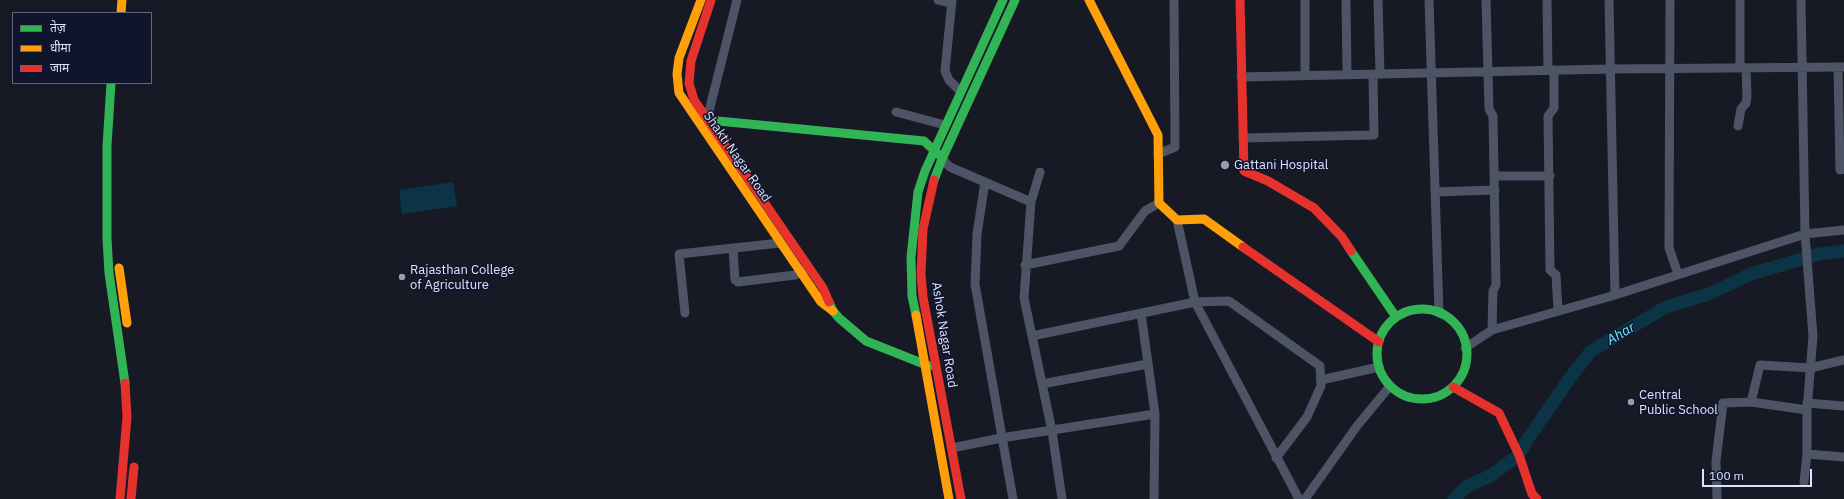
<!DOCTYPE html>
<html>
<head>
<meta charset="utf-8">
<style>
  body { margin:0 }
  #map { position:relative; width:1844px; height:499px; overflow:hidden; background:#171925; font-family:"IBM Plex Sans","Noto Sans Devanagari",sans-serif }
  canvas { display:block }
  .legend { position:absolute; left:12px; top:12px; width:140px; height:72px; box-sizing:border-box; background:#11152b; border:1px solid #626780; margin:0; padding:5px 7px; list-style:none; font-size:12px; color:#dce3ff }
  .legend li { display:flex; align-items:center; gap:8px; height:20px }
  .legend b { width:20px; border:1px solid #626780 }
  .scale { position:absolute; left:1702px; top:469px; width:110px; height:18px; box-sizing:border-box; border:2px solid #dce3ff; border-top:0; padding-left:5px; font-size:12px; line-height:14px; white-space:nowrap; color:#dce3ff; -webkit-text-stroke:3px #11152b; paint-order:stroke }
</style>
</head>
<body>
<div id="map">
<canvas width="1844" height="499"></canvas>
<ul class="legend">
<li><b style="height:5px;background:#30b455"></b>तेज़</li>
<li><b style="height:5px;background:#ff9f0a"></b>धीमा</li>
<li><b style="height:5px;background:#e5322d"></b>जाम</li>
</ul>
<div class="scale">100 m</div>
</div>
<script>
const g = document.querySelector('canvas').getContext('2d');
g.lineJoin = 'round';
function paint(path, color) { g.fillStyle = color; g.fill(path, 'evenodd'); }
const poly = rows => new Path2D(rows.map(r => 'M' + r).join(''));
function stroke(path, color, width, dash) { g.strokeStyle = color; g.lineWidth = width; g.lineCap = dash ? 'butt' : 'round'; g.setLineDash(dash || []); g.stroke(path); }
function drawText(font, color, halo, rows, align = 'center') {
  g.font = font + ' "IBM Plex Sans",sans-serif'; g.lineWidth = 3; g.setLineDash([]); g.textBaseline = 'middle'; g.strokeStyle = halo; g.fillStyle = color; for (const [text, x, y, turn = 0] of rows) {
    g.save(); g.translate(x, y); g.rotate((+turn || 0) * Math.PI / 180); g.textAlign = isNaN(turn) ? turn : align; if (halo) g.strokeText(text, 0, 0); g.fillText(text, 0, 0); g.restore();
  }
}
paint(poly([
  [453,182,457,206,402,214,399,190]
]), '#0c3447');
stroke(poly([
  [1454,499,1466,487,1490,476,1519,455,1527,440,1570,378,1591,351,1666,307,1709,294,1751,274,1819,254,1844,251]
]), '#0c3447', 13);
stroke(poly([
  [938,0,951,3],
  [952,0,945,71,949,80,960,91],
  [1305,0,1305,75],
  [1346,0,1347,74],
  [1378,0,1380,74],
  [1429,0,1439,313],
  [1486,0,1489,109,1493,116,1496,285,1493,291,1492,330],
  [1547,0,1548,70],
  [1609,0,1615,295],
  [1670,0,1669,248,1678,274],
  [1740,0,1740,68],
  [1801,0,1805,234,1813,336,1807,410,1807,454,1804,482],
  [1838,67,1840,170,1844,169],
  [1554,70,1554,108,1548,116,1550,270,1556,275,1558,311],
  [1241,77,1611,69,1844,67],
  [896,112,945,125],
  [706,123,737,0],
  [1738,126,1741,109,1746,103,1747,97,1746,68],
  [1243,138,1374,135,1373,74],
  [1158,154,1175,147,1174,0],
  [942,159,950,167,1031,202,1024,298,1052,431,1062,499],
  [1494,176,1550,176],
  [985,182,977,234,975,284,1013,499],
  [1435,192,1495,190],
  [1031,202,1040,172],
  [1177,220,1195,302,1299,499],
  [733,248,735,280,738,282,795,275,805,270],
  [1025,265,1119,246,1145,211,1159,203],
  [685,313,679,254,780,243],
  [1141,313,1155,414],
  [1032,336,1195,302,1229,301,1320,366,1321,386,1307,417,1276,458],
  [1465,348,1492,330,1615,295,1805,234,1844,230],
  [1321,380,1379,367],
  [1042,384,1148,364],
  [1751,402,1807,410],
  [1807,403,1844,406],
  [952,448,1001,438,1155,414,1154,499],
  [1807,454,1844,457],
  [1305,499,1357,426,1390,386],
  [1717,499,1716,461,1723,403,1751,402,1760,365,1810,368,1844,360]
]), '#4d5466', 9);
stroke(poly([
  [111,83,107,146,107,239,109,273,125,383],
  [708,120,924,141,939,155],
  [934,180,942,159,1015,0],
  [1351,251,1396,317],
  [829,302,833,311,839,318,866,341,929,366],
  '1377 354a45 45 0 1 1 90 0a45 45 0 1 1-90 0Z',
  [916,315,912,296,911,257,918,192,925,171,1003,0]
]), '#30b455', 9);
stroke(poly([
  [701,0,679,58,677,74,679,93,821,302,833,311],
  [1089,0,1158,135,1159,203,1177,220,1204,219,1243,247],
  [121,13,122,0],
  [119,268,127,323],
  [916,315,949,499]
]), '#ff9f0a', 9);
stroke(poly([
  [711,0,691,61,689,83,694,100,823,288,829,302],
  [1240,0,1244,171,1268,181,1314,208,1342,237,1351,251],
  [934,180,923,229,921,274,923,297,961,499],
  [1243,247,1379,342],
  [1453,387,1499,413,1519,455,1532,494,1537,499],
  [120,499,127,417,125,383],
  [131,499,134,467]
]), '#e5322d', 9);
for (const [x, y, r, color] of [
  [1225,165,5,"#979cb3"],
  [402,277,4,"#979cb3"],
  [1631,402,4,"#979cb3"]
]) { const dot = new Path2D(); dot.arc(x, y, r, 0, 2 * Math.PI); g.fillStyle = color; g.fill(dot); stroke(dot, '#11152b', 1.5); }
drawText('13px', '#dce3ff', '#11152b', [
  ["Shakti Nagar Road",737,157,55],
  ["Ashok Nagar Road",944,335,81]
]);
drawText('13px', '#dce3ff', '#11152b', [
  ["Gattani Hospital",1234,165],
  ["Rajasthan College",410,270],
  ["of Agriculture",410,285],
  ["Central",1639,395],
  ["Public School",1639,410]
], 'left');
drawText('italic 14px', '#6aeafe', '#11152b', [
  ["Ahar",1621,334,-31]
]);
</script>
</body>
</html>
